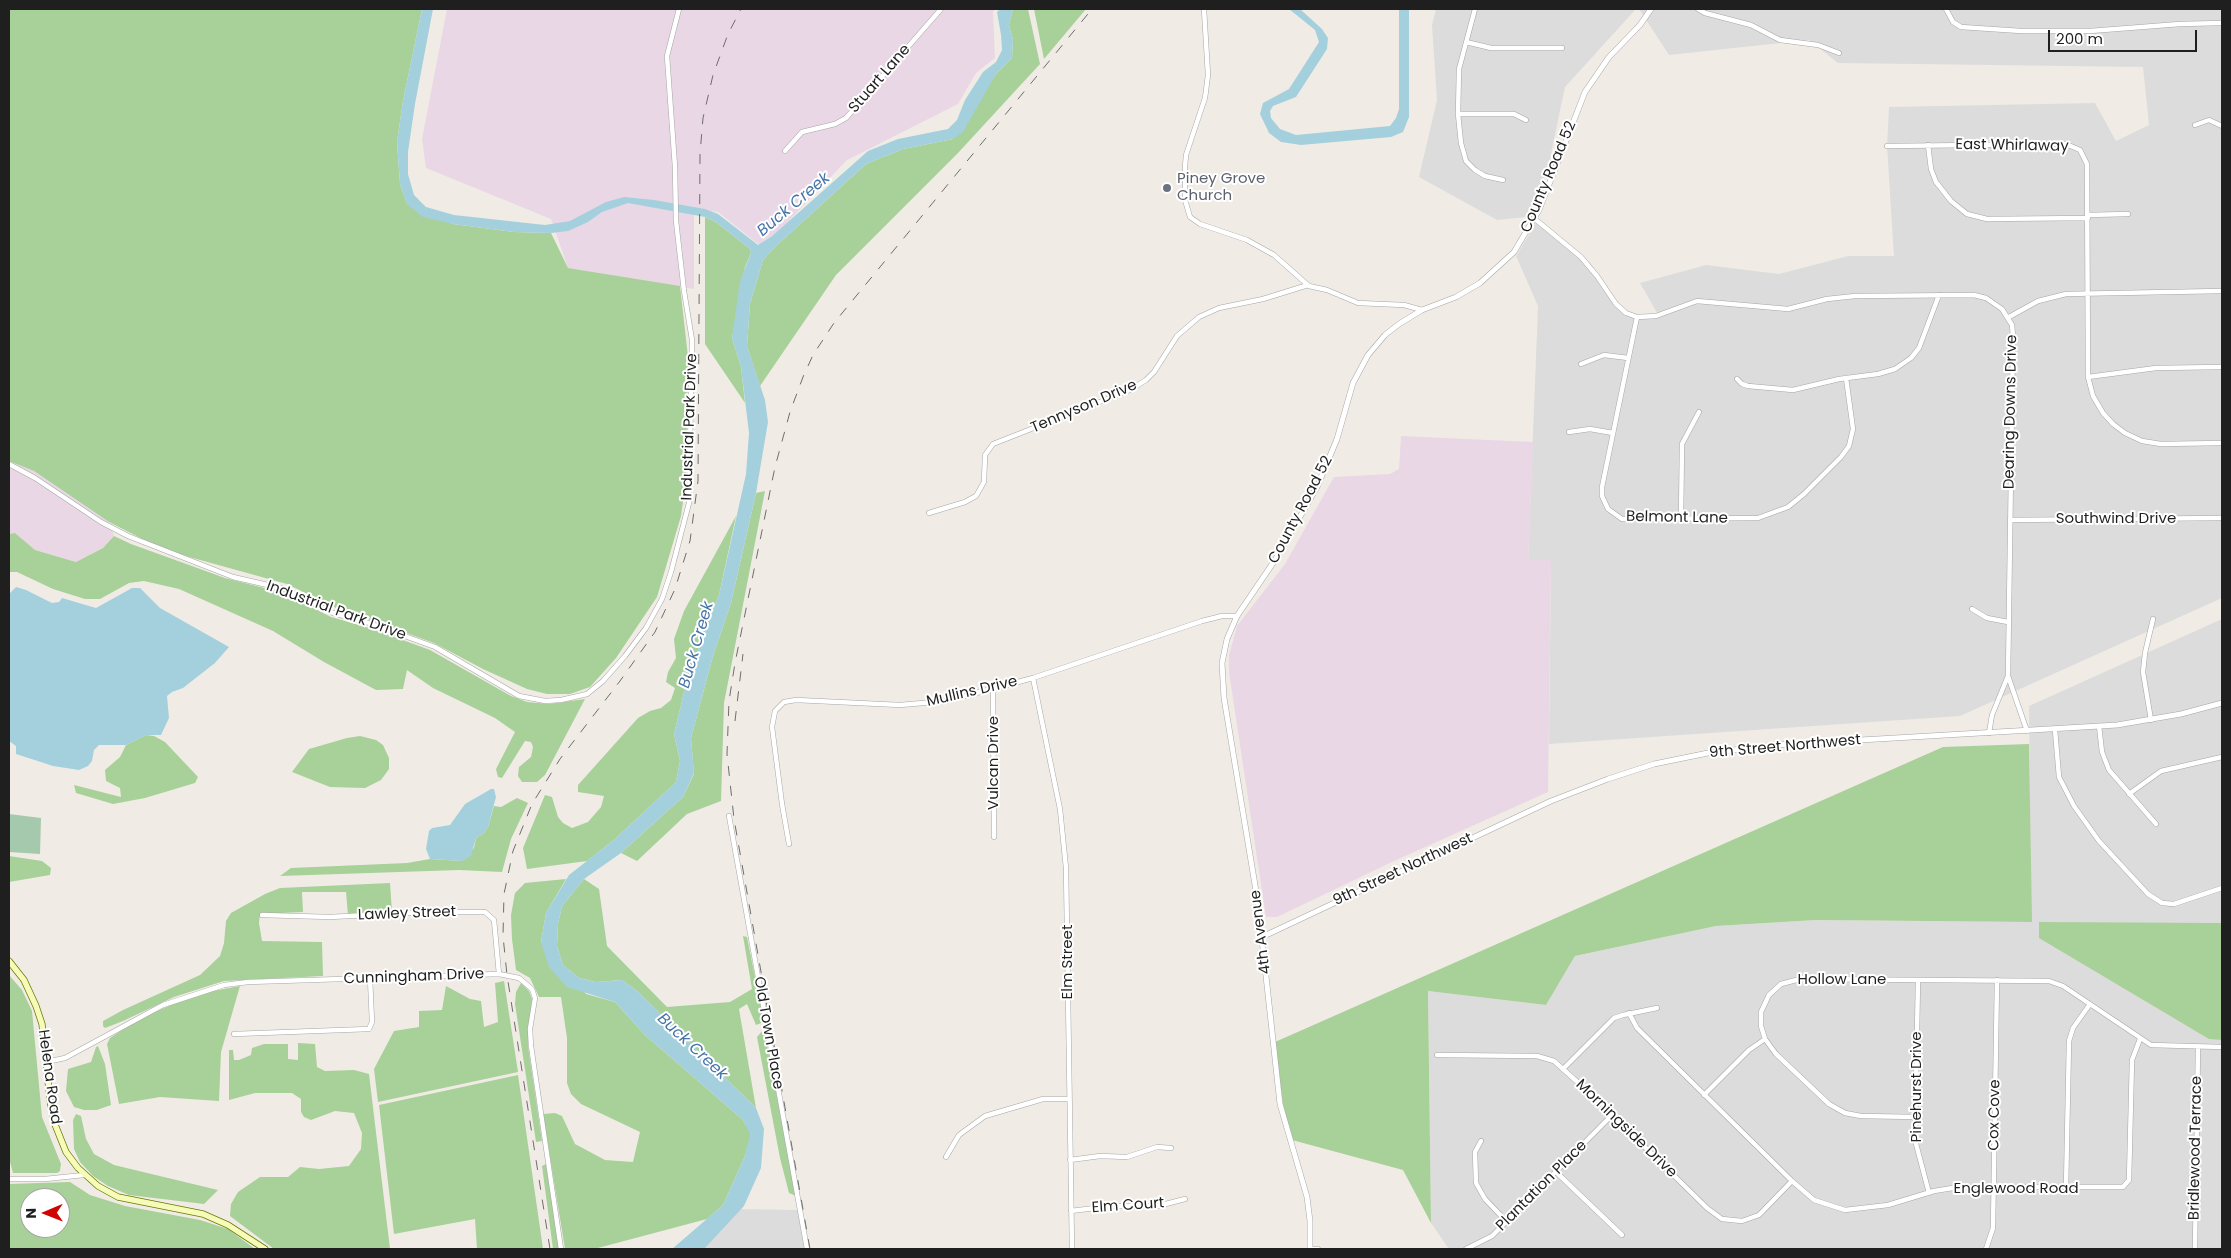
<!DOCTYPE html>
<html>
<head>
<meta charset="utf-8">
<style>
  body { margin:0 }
  #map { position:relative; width:2231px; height:1258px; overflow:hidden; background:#f0ece5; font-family:Poppins,sans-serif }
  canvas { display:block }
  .frame { position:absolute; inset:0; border:10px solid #1f1f1f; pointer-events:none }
  .north { position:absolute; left:20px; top:1188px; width:50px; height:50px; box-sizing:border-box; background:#fff; border:1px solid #a5a5a5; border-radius:50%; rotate:269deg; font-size:14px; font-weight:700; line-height:20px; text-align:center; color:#1f1f1f }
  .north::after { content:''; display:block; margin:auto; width:18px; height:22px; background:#ce0500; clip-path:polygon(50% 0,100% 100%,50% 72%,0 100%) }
  .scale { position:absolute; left:2048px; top:30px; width:149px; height:22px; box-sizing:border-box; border:2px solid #1f1f1f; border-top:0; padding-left:6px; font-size:15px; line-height:18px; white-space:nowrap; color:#1f1f1f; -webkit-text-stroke:4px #fff; paint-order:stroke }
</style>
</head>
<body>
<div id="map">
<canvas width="2231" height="1258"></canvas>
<div class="frame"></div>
<div class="north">N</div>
<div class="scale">200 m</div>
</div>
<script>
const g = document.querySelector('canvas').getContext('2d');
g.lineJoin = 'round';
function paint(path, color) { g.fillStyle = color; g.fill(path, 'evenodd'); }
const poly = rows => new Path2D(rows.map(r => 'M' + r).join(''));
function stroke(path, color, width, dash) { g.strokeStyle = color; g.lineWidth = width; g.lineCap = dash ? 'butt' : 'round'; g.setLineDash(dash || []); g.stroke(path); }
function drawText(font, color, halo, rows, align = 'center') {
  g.font = font + ' Poppins,sans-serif'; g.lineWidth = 4; g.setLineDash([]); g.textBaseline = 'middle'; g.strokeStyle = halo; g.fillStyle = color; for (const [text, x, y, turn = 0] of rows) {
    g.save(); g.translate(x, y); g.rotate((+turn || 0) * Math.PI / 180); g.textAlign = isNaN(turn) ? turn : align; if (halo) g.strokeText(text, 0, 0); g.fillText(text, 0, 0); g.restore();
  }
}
paint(poly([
  [1436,9,1636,9,1565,87,1547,173,1526,217,1497,220,1419,177,1437,100,1432,25],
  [1639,9,2222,9,2222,598,1960,716,1549,744,1551,560,1528,561,1538,306,1516,256,1536,223,1590,263,1619,306,1631,313,1644,315,1657,313,1640,283,1706,265,1779,274,1848,256,1894,256,1887,146,1889,107,2095,103,2116,141,2149,125,2143,67,1838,63,1809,40,1669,55],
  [2222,619,2222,1249,1449,1249,1431,1223,1428,991,1546,1005,1575,956,1716,926,1816,920,2031,922,2029,706],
  [734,1209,800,1210,807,1249,694,1249]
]), '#dddcdc');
paint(poly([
  [447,9,995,9,993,12,995,58,976,73,958,104,847,160,763,248,718,212,694,209,694,289,568,268,551,219,426,168,422,139],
  [1401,436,1533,442,1528,560,1551,560,1548,792,1394,861,1277,917,1266,917,1229,672,1229,655,1237,626,1285,564,1334,477,1390,474,1399,469],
  [9,461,34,471,109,522,114,536,103,548,76,562,35,550,15,533,9,534]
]), '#e9d7e5');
paint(poly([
  [9,9,422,9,403,101,397,142,400,184,407,204,453,224,514,232,551,233,568,268,680,286,688,357,686,480,681,516,657,597,616,658,590,687,570,694,547,694,527,689,483,669,434,643,336,608,287,584,164,550,109,522,34,471,9,461],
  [1013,9,1028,9,1040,64,958,153,836,275,760,386,747,346,750,304,763,260,775,247,866,164,903,149,953,139,996,74,1012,58,1013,40,1009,25],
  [1034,9,1086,9,1044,59],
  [705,217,716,222,750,249,751,253,745,267,732,338,741,367,745,403,705,344],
  [765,491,724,703,721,801,687,814,637,861,621,853,683,797,694,774,691,738,713,656,731,603,756,493],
  [736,516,719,595,688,676,674,734,680,761,676,782,615,839,587,861,527,869,523,848,545,795,552,797,558,817,563,823,572,828,588,822,601,807,604,796,578,792,578,785,638,718,650,711,661,708,671,700,675,688,666,682,668,672,676,658,674,639,684,611],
  [15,533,35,550,76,562,103,548,114,536,131,544,225,578,284,593,331,617,370,628,430,650,511,696,527,702,549,704,585,699,545,775,537,782,522,782,518,776,519,767,531,757,533,747,531,742,525,741,502,778,498,777,496,769,515,732,495,718,433,688,407,670,403,689,376,690,324,662,273,631,179,589,144,581,129,583,100,599,85,599,53,589,17,572,9,572,9,534],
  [146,735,154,736,165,742,198,777,195,783,145,798,113,804,76,793,74,785,121,797,120,788,106,781,105,770,120,757,126,745],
  [360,736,376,740,383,745,389,758,389,769,381,780,365,788,330,787,292,772,309,749,347,738],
  [2029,744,2032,922,1816,920,1716,926,1575,956,1546,1005,1428,991,1431,1223,1403,1170,1292,1140,1283,1104,1275,1042,1943,747],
  [517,798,528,803,511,839,502,872,459,870,280,876,291,868,407,863,430,859,462,861,474,848,476,838,484,833,488,827,494,806,501,807],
  [9,856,42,861,51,868,50,875,9,882],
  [566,879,546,913,541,942,586,994,615,1002,645,1035,743,1120,751,1134,745,1156,723,1205,707,1219,594,1249,565,1249,543,1114,555,1113,562,1116,575,1144,605,1160,633,1162,640,1132,581,1104,571,1094,567,1083,567,1038,561,997,539,997,530,978,516,970,512,939,511,915,515,893,525,883],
  [584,879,599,889,607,946,667,1007,730,1002,752,989,743,936,747,937,764,1022,756,1025,747,1004,739,1009,756,1108,637,991,622,980,596,982,579,978,563,965,557,946,558,924,562,906],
  [390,883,392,912,348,915,346,892,302,892,303,912,260,914,259,923,262,941,322,942,323,976,224,981,174,997,123,1021,105,1028,103,1026,103,1021,123,1010,200,975,220,956,224,943,226,921,231,913,265,894,280,888],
  [2039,922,2222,923,2222,1040,2209,1039,2039,938],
  [9,975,22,990,32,1011,42,1117,61,1164,60,1171,57,1173,13,1173,9,1158],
  [504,981,518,1072,378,1102,374,1069,394,1031,419,1027,419,1011,442,1010,446,986,470,999,481,1001,484,1027,498,1022,495,983],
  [521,983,529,991,532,999,528,1046,542,1141,536,1142,515,1004,516,992],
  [240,986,221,1052,219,1101,160,1097,119,1104,107,1044,110,1038,136,1021,177,1002,207,992],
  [764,1029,796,1196,789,1193,780,1158,757,1037],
  [298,1043,315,1044,317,1067,325,1071,354,1070,369,1074,390,1249,274,1249,230,1216,231,1204,238,1192,260,1177,288,1177,300,1167,319,1169,349,1166,361,1149,362,1133,354,1113,335,1111,311,1120,304,1117,301,1112,301,1099,292,1093,255,1093,229,1100,229,1050,233,1050,234,1060,239,1060,251,1055,252,1048,264,1044,288,1044,288,1059,298,1060],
  [98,1046,105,1064,111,1105,97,1110,84,1110,74,1107,66,1091,68,1069,91,1062,96,1047],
  [518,1075,543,1249,477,1249,475,1219,394,1234,379,1105],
  [76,1114,81,1116,86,1139,94,1154,114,1165,218,1190,204,1204,129,1195,108,1186,93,1176,80,1162,74,1149,73,1120],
  [546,1164,560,1249,553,1249,542,1166],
  [70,1182,90,1195,125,1206,200,1220,228,1229,255,1249,9,1249,9,1184],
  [30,1198,60,1198,60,1228,30,1228]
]), '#a8d099');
paint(poly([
  [9,814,41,818,40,854,9,852]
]), '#a5c9ac');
paint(poly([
  [422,9,433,9,415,104,408,152,408,174,414,195,426,207,454,215,545,225,570,221,606,202,624,197,654,200,705,209,718,214,758,245,771,237,868,151,898,139,948,129,957,120,965,100,983,72,996,62,1002,50,1001,35,997,12,1000,9,1013,9,1009,25,1013,40,1012,58,996,74,963,132,953,139,903,149,866,164,775,247,763,260,750,304,747,346,765,400,768,422,756,493,731,603,713,656,691,738,694,773,683,797,621,853,584,879,562,906,558,924,557,946,563,965,579,978,596,982,622,980,637,991,756,1108,764,1129,761,1168,744,1206,704,1249,672,1249,723,1205,745,1156,750,1134,743,1120,645,1035,615,1002,567,987,549,967,541,942,546,913,569,875,615,839,676,782,680,761,674,734,688,676,719,595,746,474,749,433,741,367,732,338,740,281,751,253,750,249,716,222,705,217,628,203,602,212,588,222,568,231,551,233,514,232,453,224,423,217,407,204,400,184,397,142,403,101],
  [1289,9,1300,9,1322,29,1328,38,1327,49,1296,97,1273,106,1270,111,1271,118,1280,129,1296,135,1390,126,1396,118,1399,109,1399,9,1409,9,1409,117,1403,132,1391,137,1301,145,1281,142,1269,133,1260,114,1263,103,1289,89,1319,42,1315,30],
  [16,587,26,590,52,603,59,602,62,598,96,608,132,588,140,588,160,608,229,647,215,663,183,688,172,692,167,696,169,718,161,735,146,735,126,745,99,745,94,750,92,761,88,766,79,770,53,766,16,754,16,746,9,741,9,594],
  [491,789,494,789,496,797,488,827,484,833,476,838,471,856,462,861,430,859,426,849,429,831,432,828,450,825,465,804]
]), '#a4d0de');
const minor = poly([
  [1204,9,1208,75,1205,98,1186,155,1185,167,1185,200,1190,217,1200,224,1247,240,1274,255,1309,286,1327,290,1358,303,1404,305,1422,310],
  [1475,9,1459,69,1458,114,1461,143,1466,161,1475,170,1485,176,1503,180],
  [1698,9,1705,13,1751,25,1780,40,1818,45,1839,53],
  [1946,9,1953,22,1961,27,2021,31,2090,31,2180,24,2222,23],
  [1466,42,1491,48,1562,48],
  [1458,114,1514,114,1526,120],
  [2195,125,2209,120,2222,126],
  [1928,145,1931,169,1936,182,1951,201,1967,214,1987,219,2088,218],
  [1887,146,2066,144,2080,150,2087,164,2088,377,2093,396,2103,413,2113,424,2125,433,2142,441,2161,444,2222,443],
  [785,151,802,132,835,124,846,118,941,9],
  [2088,215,2128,214],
  [1535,219,1581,257,1597,276,1616,304,1626,313,1637,317,1656,316,1697,301,1788,309,1827,299,1855,296,1974,295,1986,298,2002,309,2012,325,2013,336,2008,676,1992,715,1989,733],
  [1637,317,1602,487,1602,496,1608,509,1622,519,1758,518,1788,507,1804,494,1841,457,1849,446,1853,429,1846,378],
  [2009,317,2038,301,2066,294,2222,291],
  [1581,364,1604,355,1628,358],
  [2088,377,2156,368,2222,367],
  [1737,379,1742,384,1748,386,1793,390,1839,379,1878,374,1895,369,1911,358,1919,348,1939,295],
  [1569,432,1590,429,1613,433],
  [9,464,35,478,101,522,128,536,233,577,285,589,333,613,366,622,435,647,519,696,545,701,561,700,587,694,603,681,625,656,646,628,662,599,671,572,689,503,692,340,684,291,676,221,675,167,667,56,679,9],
  [929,513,965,502,976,496,984,482,985,455,993,444,1130,390,1146,380,1154,372,1177,336,1199,317,1219,308,1263,299,1308,285],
  [1681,520,1682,444,1699,412],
  [2010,520,2222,518],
  [1972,609,1987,618,2008,622],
  [2008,676,2027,731],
  [1033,678,1060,809,1066,868,1072,1249],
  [993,689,994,837],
  [2151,720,2143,672,2145,653,2153,619],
  [2099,726,2102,752,2109,770,2156,824],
  [2055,730,2059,777,2074,806,2099,841,2148,894,2162,903,2174,904,2222,888],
  [2129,794,2161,771,2222,757],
  [729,816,807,1249],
  [789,844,782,804,772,727,775,711,784,702,796,700,900,705,946,701,1033,678,1202,621,1222,616,1237,616],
  [262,915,330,917,425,912,485,912,494,920,499,974],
  [1918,980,1915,1140,1929,1193],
  [1629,1013,1637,1028,1792,1181,1814,1200,1845,1210,1888,1205,1934,1191,1959,1187,2123,1187,2129,1180,2132,1060,2140,1039],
  [234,1034,369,1029,372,1022,370,978],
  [1437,1055,1537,1056,1554,1061,1593,1096,1707,1208,1722,1219,1742,1221,1759,1215,1792,1181],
  [46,1062,65,1058,163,1005,224,985,248,982,499,974,519,978,532,989,535,998,530,1029,531,1046,561,1249],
  [1564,1068,1614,1018,1623,1015,1657,1008],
  [1704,1095,1749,1050,1765,1039],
  [1915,1117,1861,1116,1845,1113,1829,1104,1776,1054,1765,1039,1761,1026,1761,1012,1769,995,1781,984,1800,979,2049,981,2063,986,2151,1045,2222,1047],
  [1481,1141,1475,1152,1476,1183,1485,1199,1507,1222],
  [946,1157,959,1135,985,1116,1043,1099,1069,1099],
  [1070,1160,1100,1156,1127,1157,1157,1147,1171,1148],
  [1556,1172,1622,1235],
  [9,1179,45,1179,84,1175],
  [2066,1188,2069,1041,2073,1028,2090,1004],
  [1071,1211,1111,1206,1158,1206,1185,1199],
  [1310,1249,1318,1249],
  [1466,1249,1492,1236,1612,1115],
  [1986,1249,1993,1228,1997,980],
  [2195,1249,2198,1047]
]);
const tertiary = poly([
  [1262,937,1551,801,1608,779,1654,764,1708,753,1775,745,2117,725,2181,714,2222,703],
  [1310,1249,1310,1221,1307,1197,1280,1104,1258,903,1224,698,1222,663,1227,639,1237,616,1275,560,1317,487,1337,439,1353,383,1368,355,1385,335,1399,324,1422,310,1456,297,1480,283,1514,252,1539,210,1585,92,1609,57,1640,25,1651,9]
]);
const secondary = poly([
  [9,961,24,980,36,1006,42,1024,50,1100,54,1122,66,1152,78,1168,98,1186,118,1197,203,1214,228,1225,265,1249]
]);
stroke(minor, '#a6a6a6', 5.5);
stroke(tertiary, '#a6a6a6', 6);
stroke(secondary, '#697903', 7);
stroke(minor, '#fff', 4.5);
stroke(tertiary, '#fff', 5);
stroke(secondary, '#f6fbb8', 5.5);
stroke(poly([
  [735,721,743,654],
  [550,1249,507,975,503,936,504,894,513,851,532,804,560,759,620,681,655,632,675,589,690,541,698,481,700,154,703,118,713,75,728,34,741,9],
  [810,1249,734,819,727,754,729,701,735,663,775,467,790,412,803,377,813,355,834,323,1092,9]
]), '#6d6d6d', 1, [10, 10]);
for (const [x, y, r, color] of [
  [1167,188,5,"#6b7280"]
]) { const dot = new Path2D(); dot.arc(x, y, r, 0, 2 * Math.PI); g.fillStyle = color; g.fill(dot); stroke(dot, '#fff', 2); }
drawText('15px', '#1f1f1f', '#fff', [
  ["Stuart Lane",880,79,-49],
  ["East Whirlaway",2012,146,1],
  ["County Road 52",1549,177,-67],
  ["Tennyson Drive",1084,407,-23],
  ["Dearing Downs Drive",2011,412,-89],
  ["Industrial Park Drive",690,427,-88],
  ["County Road 52",1301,510,-62],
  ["Belmont Lane",1677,518,1],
  ["Southwind Drive",2116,519],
  ["Industrial Park Drive",336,611,20],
  ["Mullins Drive",972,692,-13],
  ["9th Street Northwest",1785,747,-5],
  ["Vulcan Drive",994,763,-90],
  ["9th Street Northwest",1403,870,-25],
  ["Lawley Street",407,914,-2],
  ["4th Avenue",1261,932,-97],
  ["Elm Street",1068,962,-90],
  ["Cunningham Drive",414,977,-2],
  ["Hollow Lane",1842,980],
  ["Old Town Place",768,1033,80],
  ["Helena Road",49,1077,82],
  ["Pinehurst Drive",1917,1087,-90],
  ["Cox Cove",1995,1115,-89],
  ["Morningside Drive",1626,1129,44],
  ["Bridlewood Terrace",2196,1148,-89],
  ["Plantation Place",1542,1186,-45],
  ["Englewood Road",2016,1189],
  ["Elm Court",1128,1206,-4]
]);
drawText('15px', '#5b616d', '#fff', [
  ["Piney Grove",1177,179],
  ["Church",1177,196]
], 'left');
drawText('italic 16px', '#4675a9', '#fff', [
  ["Buck Creek",794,205,-40],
  ["Buck Creek",697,645,-74],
  ["Buck Creek",692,1047,43]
]);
</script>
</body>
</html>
